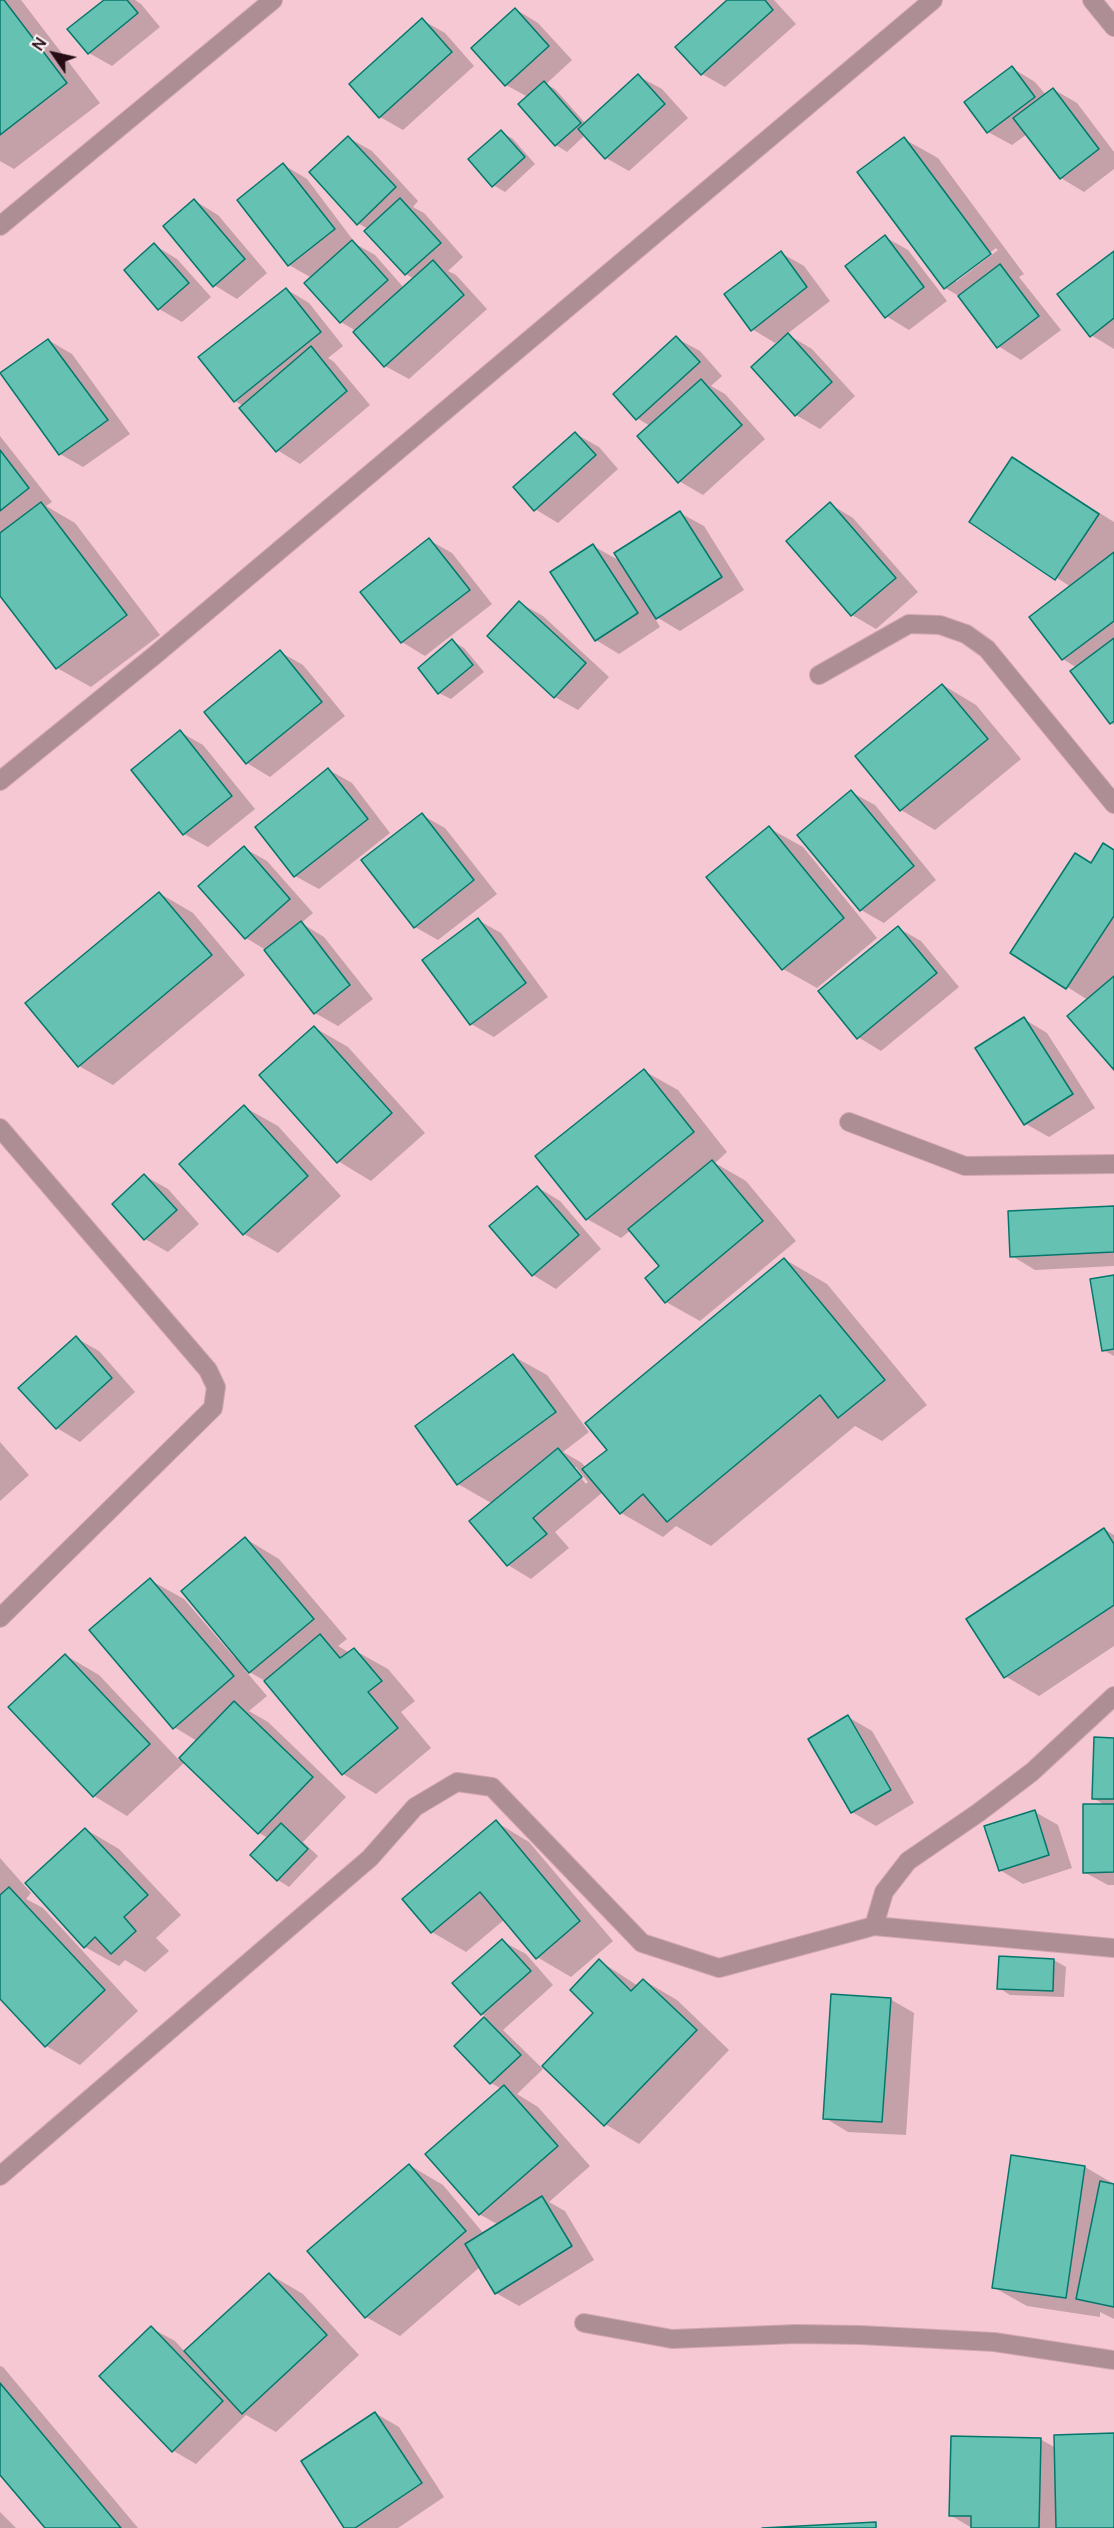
<!DOCTYPE html>
<html>
<head>
<meta charset="utf-8">
<style>
  body { margin:0 }
  #map { position:relative; width:1114px; height:2528px; overflow:hidden; background:#f6c8d3; font-family:Manrope,sans-serif }
  canvas { display:block }
  .north { position:absolute; left:24px; top:24px; width:60px; height:60px; -webkit-text-stroke:4px #fdf5f6; paint-order:stroke; rotate:304deg; font-size:16px; font-weight:700; line-height:24px; text-align:center; color:#260c14 }
  .north::after { content:''; display:block; margin:auto; width:21px; height:27px; background:#260c14; clip-path:polygon(50% 0,100% 100%,50% 72%,0 100%) }
</style>
</head>
<body>
<div id="map">
<canvas width="1114" height="2528"></canvas>
<div class="north">N</div>
</div>
<script>
const g = document.querySelector('canvas').getContext('2d');
g.lineJoin = 'round';
function paint(path, color) { g.fillStyle = color; g.fill(path, 'evenodd'); }
const poly = rows => new Path2D(rows.map(r => 'M' + r).join(''));
function stroke(path, color, width, dash) { g.strokeStyle = color; g.lineWidth = width; g.lineCap = dash ? 'butt' : 'round'; g.setLineDash(dash || []); g.stroke(path); }
paint(poly([
  [0,0,21,0,100,103,14,169,0,161],
  [106,0,135,0,141,4,160,27,112,66,89,53],
  [729,0,774,0,796,24,725,87,702,74],
  [515,9,538,23,572,60,546,84,555,89,586,124,638,76,662,89,688,118,629,171,606,158,585,135,567,152,556,145,520,105,528,97,506,85,473,48],
  [422,20,445,33,474,66,403,130,380,117],
  [1012,68,1035,82,1046,95,1053,89,1077,103,1114,152,1114,169,1084,192,1061,178,1027,134,1012,145,988,132],
  [501,132,513,139,535,164,505,192,493,185],
  [349,138,372,151,418,201,413,207,424,213,463,257,448,271,456,275,487,309,409,379,385,366,356,331,341,322,312,278,289,265,284,165,307,179,356,244,375,255,404,288,414,279,406,274,368,229,358,223],
  [904,139,938,158,1024,274,1019,277,1061,330,1021,360,998,346,959,296,945,288],
  [996,248,998,250,956,282,956,279],
  [195,201,218,215,267,273,237,299,214,285],
  [885,237,908,250,947,301,909,330,886,316],
  [154,245,177,259,211,297,182,322,159,309],
  [781,253,804,266,830,301,787,334,812,349,855,396,820,429,796,415,753,367,784,339,783,337,775,343,752,329],
  [1114,253,1114,349,1091,335],
  [286,289,309,303,343,346,328,358,334,362,370,405,300,464,277,450,243,406,235,401],
  [676,338,700,351,722,376,711,386,725,394,765,439,703,495,679,481,650,426,637,418],
  [48,340,72,354,130,434,83,467,60,454],
  [576,434,599,447,618,469,558,523,535,509],
  [0,436,52,502,46,506,75,523,160,635,91,687,57,668,0,593],
  [1013,459,1114,522,1114,725,1111,723,1077,668,1063,659,1071,587,971,522],
  [830,504,853,518,918,592,876,629,852,615,788,541],
  [680,513,704,526,744,590,680,631,653,615,660,627,619,654,596,640,593,546,622,562],
  [429,540,452,553,492,604,425,656,402,642],
  [520,603,543,616,609,677,578,710,555,697],
  [452,641,464,648,484,672,451,699,439,693],
  [280,652,303,665,345,716,270,777,247,763],
  [943,685,976,705,1021,759,935,830,901,810],
  [180,732,203,745,255,809,208,847,184,834],
  [329,770,352,783,390,833,319,889,295,876],
  [851,792,875,805,936,880,884,923,861,910],
  [422,815,445,828,497,894,438,940,415,927],
  [769,828,803,847,877,938,817,988,783,969],
  [244,848,267,861,313,913,301,923,324,937,373,999,338,1026,315,1013,266,950,246,938],
  [1114,851,1114,1068,1088,1000,1012,952,1092,864],
  [159,893,193,913,245,975,113,1085,79,1066],
  [478,920,501,933,548,997,494,1037,471,1024],
  [898,928,921,941,959,987,881,1051,858,1037],
  [1024,1019,1047,1033,1095,1108,1049,1137,1026,1124],
  [315,1028,348,1047,425,1133,371,1181,338,1161],
  [644,1071,678,1090,727,1152,715,1163,746,1181,796,1241,700,1321,666,1302,661,1266,631,1230,621,1238,587,1219],
  [244,1107,278,1126,341,1196,278,1253,244,1234],
  [145,1176,168,1189,199,1224,168,1252,145,1239],
  [537,1187,560,1201,601,1249,556,1289,533,1275],
  [1114,1208,1114,1266,1035,1270,1012,1256],
  [784,1259,827,1284,927,1405,882,1441,855,1426,711,1546,676,1526,663,1537,621,1513,603,1492,555,1532,569,1548,531,1579,508,1565,493,1504,458,1484,417,1426,513,1356,547,1375,589,1432,563,1452,582,1463,586,1468,609,1450],
  [572,1467,576,1467,588,1482,586,1484],
  [1114,1276,1114,1356,1103,1350],
  [76,1338,99,1351,135,1392,80,1442,57,1428],
  [0,1442,29,1475,0,1501],
  [1104,1529,1114,1535,1114,1646,1039,1696,1005,1676],
  [246,1539,279,1559,347,1639,338,1646,350,1653,354,1650,388,1669,415,1701,401,1712,431,1748,376,1794,343,1774,267,1682,244,1669,267,1696,249,1711,268,1722,346,1797,303,1842,318,1856,289,1887,278,1880,268,1838,259,1833,185,1762,127,1816,94,1796,65,1655,99,1675,179,1760,197,1741,174,1727,150,1580,184,1599,235,1658,237,1657],
  [848,1717,872,1731,914,1803,876,1826,852,1812],
  [1114,1740,1114,1885,1108,1885,1084,1872,1107,1806,1093,1798],
  [1035,1812,1058,1825,1072,1868,1023,1884,1000,1870],
  [496,1822,529,1842,613,1941,571,1977,537,1957,505,1919,466,1952,432,1932],
  [85,1829,119,1849,181,1915,156,1938,169,1951,145,1972,125,1960,119,1966,85,1947],
  [0,1858,31,1893,26,1899,43,1908,138,2011,80,2065,46,2046,0,1997],
  [502,1941,526,1954,553,1985,503,2030,543,2069,517,2094,538,2107,590,2166,549,2202,565,2211,594,2260,519,2306,496,2293,480,2267,400,2336,366,2317,409,2165,443,2185,484,2234,499,2225,479,2214,502,2089,491,2083,456,2046,486,2017,482,2014],
  [1000,1958,1054,1960,1066,1967,1064,1997,1010,1995,999,1988],
  [600,1961,638,1986,643,1980,677,2000,729,2050,639,2144,605,2124,596,2013],
  [890,1999,914,2013,906,2135,848,2132,825,2118],
  [1012,2157,1085,2167,1114,2184,1114,2319,1100,2312,1100,2317,1027,2306,993,2287],
  [269,2274,303,2294,359,2355,276,2432,246,2415,196,2464,172,2450,151,2328,175,2341,185,2352],
  [0,2366,3,2367,138,2528,47,2528,0,2472],
  [375,2413,399,2427,444,2497,398,2528,346,2528],
  [1114,2434,1114,2528,972,2528,950,2515,1040,2439,1056,2448],
  [0,2512,16,2528,0,2528]
]), '#0003');
const building = poly([
  [0,0,4,0,67,83,0,135,0,0],
  [104,0,127,0,138,13,88,54,67,29,104,0],
  [727,0,765,0,773,10,701,75,675,47,727,0],
  [515,8,549,46,505,86,471,48,515,8],
  [422,18,452,52,379,118,349,84,422,18],
  [1012,66,1035,97,987,133,964,102,1012,66],
  [638,74,665,104,605,159,578,129,638,74],
  [544,81,581,123,555,146,518,104,544,81],
  [1053,88,1099,149,1060,179,1013,118,1053,88],
  [501,130,525,157,492,187,468,159,501,130],
  [348,136,396,187,357,225,309,172,348,136],
  [904,137,991,254,944,289,857,172,904,137],
  [283,163,335,229,288,266,237,200,283,163],
  [400,198,441,243,405,275,364,231,400,198],
  [194,199,245,259,213,287,163,226,194,199],
  [885,235,924,287,885,318,845,266,885,235],
  [352,240,388,280,340,323,304,283,352,240],
  [154,243,189,283,158,310,124,270,154,243],
  [781,251,807,287,751,331,724,294,781,251],
  [1114,251,1114,318,1090,337,1057,294,1114,251],
  [433,260,464,295,384,367,353,332,433,260],
  [1000,264,1039,316,997,348,958,296,1000,264],
  [286,288,321,332,234,402,198,357,286,288],
  [788,333,832,382,795,416,751,367,788,333],
  [676,336,700,362,636,420,613,394,676,336],
  [48,339,108,420,59,455,0,373,48,339],
  [311,346,347,391,276,452,239,408,311,346],
  [701,379,742,425,678,483,637,436,701,379],
  [575,432,596,455,534,511,513,487,575,432],
  [0,450,29,488,0,511,0,450],
  [1012,457,1099,514,1055,580,969,522,1012,457],
  [41,502,127,615,56,669,0,596,0,533,41,502],
  [830,502,896,578,851,616,786,541,830,502],
  [680,511,722,577,656,619,614,553,680,511],
  [429,538,470,590,401,643,360,592,429,538],
  [593,544,638,613,595,641,550,572,593,544],
  [1114,552,1114,621,1062,660,1029,617,1114,552],
  [519,601,586,663,554,698,487,636,519,601],
  [1114,638,1114,721,1110,724,1070,671,1114,638],
  [452,639,473,665,438,694,418,668,452,639],
  [280,650,322,702,246,764,204,712,280,650],
  [942,684,988,739,900,811,855,756,942,684],
  [180,730,232,796,183,835,131,770,180,730],
  [328,768,368,819,294,877,255,827,328,768],
  [851,790,914,866,860,911,797,835,851,790],
  [422,813,474,880,414,928,361,860,422,813],
  [769,826,844,918,782,970,706,877,769,826],
  [1103,843,1114,850,1114,916,1066,989,1010,953,1075,853,1091,863,1103,843],
  [244,846,290,899,245,939,198,886,244,846],
  [159,892,212,955,78,1067,25,1003,159,892],
  [478,918,526,983,470,1025,422,960,478,918],
  [301,921,350,985,314,1014,264,950,301,921],
  [898,926,937,973,857,1039,818,991,898,926],
  [1114,976,1114,1070,1067,1016,1114,976],
  [1024,1017,1073,1094,1024,1125,975,1048,1024,1017],
  [314,1026,392,1113,337,1163,259,1075,314,1026],
  [644,1069,694,1132,586,1220,535,1156,644,1069],
  [244,1105,308,1176,243,1235,179,1164,244,1105],
  [712,1160,763,1221,665,1303,645,1278,659,1266,628,1229,712,1160],
  [144,1174,177,1210,144,1240,112,1204,144,1174],
  [537,1186,579,1235,532,1276,489,1226,537,1186],
  [1114,1206,1114,1252,1010,1257,1008,1211,1114,1206],
  [784,1258,885,1380,838,1418,820,1395,667,1522,643,1494,620,1514,582,1469,607,1450,585,1423,784,1258],
  [1114,1275,1114,1349,1102,1351,1090,1279,1114,1275],
  [76,1336,112,1378,56,1429,18,1388,76,1336],
  [513,1354,556,1412,457,1485,415,1426,513,1354],
  [558,1448,582,1477,533,1518,547,1534,507,1566,469,1521,558,1448],
  [1104,1528,1114,1544,1114,1605,1004,1678,966,1619,1104,1528],
  [245,1537,314,1619,249,1673,181,1591,245,1537],
  [150,1578,234,1676,173,1729,89,1630,150,1578],
  [320,1634,340,1658,354,1648,382,1681,368,1692,398,1728,342,1775,264,1681,320,1634],
  [65,1654,150,1744,93,1797,8,1707,65,1654],
  [234,1701,313,1777,258,1834,179,1758,234,1701],
  [848,1715,891,1790,851,1813,808,1739,848,1715],
  [1094,1737,1114,1738,1114,1799,1092,1799,1094,1737],
  [1083,1804,1114,1804,1114,1872,1083,1873,1083,1804],
  [1035,1810,1049,1855,999,1871,984,1826,1035,1810],
  [496,1820,580,1921,536,1959,480,1892,431,1933,402,1899,496,1820],
  [281,1823,308,1849,277,1881,250,1855,281,1823],
  [85,1828,148,1895,124,1917,136,1931,111,1954,95,1937,84,1948,25,1883,85,1828],
  [9,1887,105,1990,45,2047,0,1999,0,1895,9,1887],
  [502,1939,531,1971,481,2015,452,1983,502,1939],
  [999,1956,1054,1959,1053,1991,997,1989,999,1956],
  [599,1959,631,1991,643,1979,697,2030,604,2126,542,2066,593,2013,570,1990,599,1959],
  [831,1994,891,1998,882,2122,823,2119,831,1994],
  [484,2017,521,2055,490,2084,454,2046,484,2017],
  [504,2085,558,2146,479,2215,425,2154,504,2085],
  [1011,2155,1085,2166,1066,2298,992,2288,1011,2155],
  [409,2164,466,2231,365,2318,307,2251,409,2164],
  [1100,2181,1114,2184,1114,2307,1076,2299,1100,2181],
  [542,2196,572,2246,495,2294,465,2244,542,2196],
  [269,2273,327,2335,242,2414,184,2351,269,2273],
  [151,2326,223,2401,172,2452,99,2376,151,2326],
  [0,2383,121,2528,45,2528,0,2475,0,2383],
  [375,2412,422,2483,355,2528,344,2528,301,2461,375,2412],
  [1114,2433,1114,2528,1056,2528,1054,2435,1114,2433],
  [951,2436,1041,2438,1039,2528,971,2528,971,2516,949,2516,951,2436],
  [876,2522,876,2528,762,2528,876,2522]
]);
paint(building, '#65c1b2');
stroke(building, '#04776b', 1.5);
const minor = poly([
  [1092,0,1114,27],
  [0,226,273,0],
  [819,675,909,624,940,625,966,634,987,649,1114,804],
  [0,781,155,655,933,0],
  [849,1122,965,1166,1114,1164],
  [0,1128,208,1370,216,1387,213,1408,0,1618],
  [874,1926,884,1892,908,1861,978,1813,1032,1772,1114,1696],
  [0,2176,370,1858,415,1807,457,1782,492,1787,642,1943,719,1968,874,1926,1114,1948],
  [584,2323,672,2339,796,2334,860,2335,994,2342,1114,2360]
]);
stroke(minor, '#d1a6b1', 20);
stroke(minor, '#ae8e95', 18);
</script>
</body>
</html>
